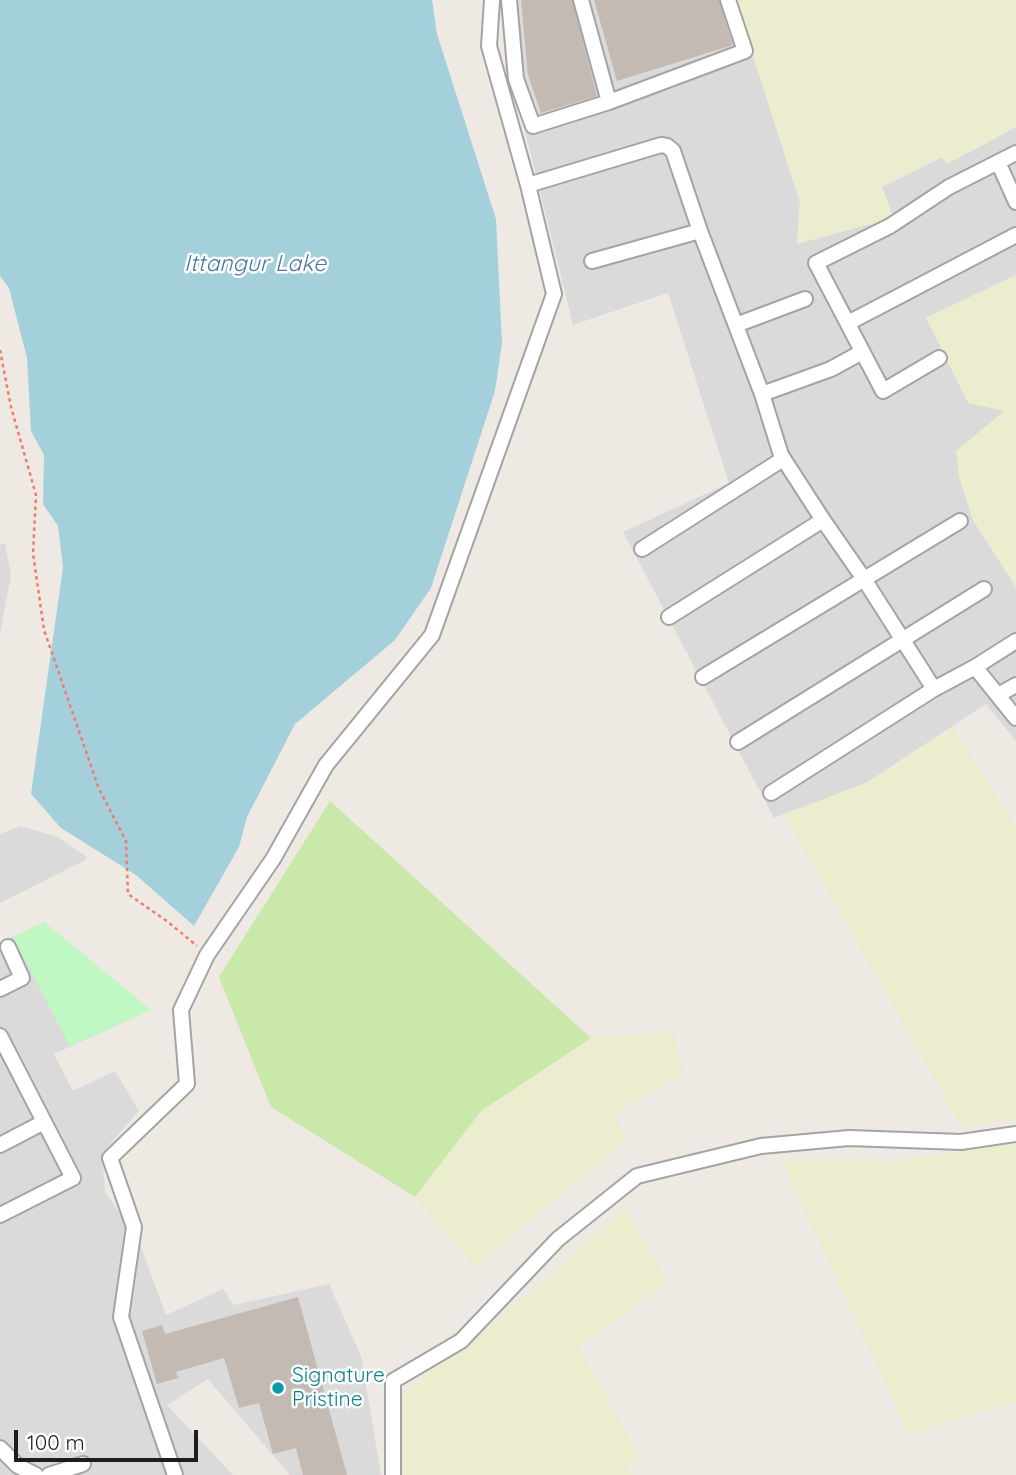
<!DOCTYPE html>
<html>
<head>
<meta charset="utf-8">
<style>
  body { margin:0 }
  #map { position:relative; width:1016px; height:1475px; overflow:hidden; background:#eeeae3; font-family:Quicksand,sans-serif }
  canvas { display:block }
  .scale { position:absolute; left:14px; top:1430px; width:184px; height:32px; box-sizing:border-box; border:4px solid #1d1d1d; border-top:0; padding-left:9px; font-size:21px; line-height:24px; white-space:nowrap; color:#1d1d1d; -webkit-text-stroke:5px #fff; paint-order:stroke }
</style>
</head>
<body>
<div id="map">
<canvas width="1016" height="1475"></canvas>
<div class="scale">100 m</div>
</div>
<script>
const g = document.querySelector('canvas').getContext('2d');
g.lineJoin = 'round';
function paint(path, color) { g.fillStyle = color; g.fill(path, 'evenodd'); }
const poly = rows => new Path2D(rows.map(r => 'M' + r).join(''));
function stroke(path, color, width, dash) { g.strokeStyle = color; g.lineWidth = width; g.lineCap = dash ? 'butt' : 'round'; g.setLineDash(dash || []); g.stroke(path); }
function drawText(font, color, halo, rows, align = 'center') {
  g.font = font + ' Quicksand,sans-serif'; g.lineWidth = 5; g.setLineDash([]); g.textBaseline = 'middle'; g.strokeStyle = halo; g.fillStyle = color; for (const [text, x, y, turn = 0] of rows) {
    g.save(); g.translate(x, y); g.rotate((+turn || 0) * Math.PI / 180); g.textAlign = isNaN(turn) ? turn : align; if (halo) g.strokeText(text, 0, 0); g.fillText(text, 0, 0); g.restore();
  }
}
paint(poly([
  [502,0,735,0,800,202,797,243,893,217,882,187,942,157,947,164,1016,127,1016,275,926,318,1005,411,973,520,1016,587,1016,741,986,704,866,783,774,818,623,532,729,483,668,293,573,325,527,139,510,80],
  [5,543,11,576,0,633,0,544],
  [20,826,58,837,87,857,87,859,0,903,0,834],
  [44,922,151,1010,54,1054,73,1091,115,1071,139,1111,102,1153,105,1191,141,1247,166,1315,223,1289,234,1305,329,1284,361,1356,381,1475,290,1475,208,1379,167,1405,233,1475,0,1475,0,943]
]), '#dbdada');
paint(poly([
  [735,0,1016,0,1016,127,947,164,942,157,882,187,893,218,797,244,800,202],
  [1016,275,1016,587,973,520,959,477,956,451,1004,411,968,403,926,318],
  [952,727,1016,827,1016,1119,962,1127,784,814,866,783],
  [673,1032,684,1074,614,1113,626,1140,474,1267,415,1197,481,1111,591,1038],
  [1016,1143,1016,1401,909,1434,781,1159,892,1162],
  [626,1209,667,1282,578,1347,641,1459,626,1465,631,1475,398,1475,403,1394,513,1307]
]), '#ebedce');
paint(poly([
  [330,801,591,1038,481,1111,415,1197,271,1107,219,977]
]), '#c9e8aa');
paint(poly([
  [44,922,151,1010,70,1046,13,937]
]), '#c0f8c3');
paint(poly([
  [0,0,432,0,437,34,496,219,502,343,495,391,431,588,395,640,295,724,247,817,239,847,194,926,136,875,61,828,31,794,63,567,58,526,43,504,44,455,31,431,27,358,9,288,0,276]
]), '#a4d0db');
paint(poly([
  [521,0,572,0,597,96,541,113,528,75],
  [594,0,719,0,733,45,617,81],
  [298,1297,347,1475,303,1475,296,1448,273,1454,259,1403,239,1408,224,1358,176,1372,178,1378,157,1384,142,1331,162,1325,165,1334]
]), '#c3bab3');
const minor = poly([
  [509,0,516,79,533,126,609,102,745,51,728,0],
  [581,0,609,102],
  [998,162,1016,202],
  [528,185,661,145,667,146,673,151,700,231,762,394,781,455,823,520,864,579,934,689],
  [592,261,700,231],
  [848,323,1016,235],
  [736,325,805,299],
  [939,358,883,391,816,263,890,226,949,187,1016,153],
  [762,394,831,369,862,352],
  [642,549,783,459],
  [669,617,823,520],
  [975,667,1016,718],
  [703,677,960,521],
  [998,695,1016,685],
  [738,742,984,589],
  [771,793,934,689,975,667,1016,641],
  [0,989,22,978,8,947],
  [0,1036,73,1178,0,1215],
  [0,1145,44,1122],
  [0,1448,18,1466,36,1475],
  [49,1475,83,1464],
  [175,1475,121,1317,134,1227,110,1158,187,1084,181,1010,207,955,273,859,326,765,432,635,554,294,528,185,489,46,492,0],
  [393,1475,393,1381,461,1341,558,1239,637,1176,761,1146,849,1138,961,1142,1016,1134]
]);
stroke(minor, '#a4a4a4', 18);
stroke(poly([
  [0,350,11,407,36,495,33,553,44,630,99,789,126,841,128,894,168,922,197,946]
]), '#f6776c', 2.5, [3.5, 3.5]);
stroke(minor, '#fff', 14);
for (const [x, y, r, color] of [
  [278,1388,7,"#0f9aa8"]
]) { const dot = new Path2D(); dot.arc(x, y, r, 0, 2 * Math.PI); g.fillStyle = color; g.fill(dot); stroke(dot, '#fff', 2.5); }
drawText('21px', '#0d838f', '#fff', [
  ["Signature",292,1376],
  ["Pristine",292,1400]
], 'left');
drawText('italic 23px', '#4978a2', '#fff', [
  ["Ittangur Lake",255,264]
]);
</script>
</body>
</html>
